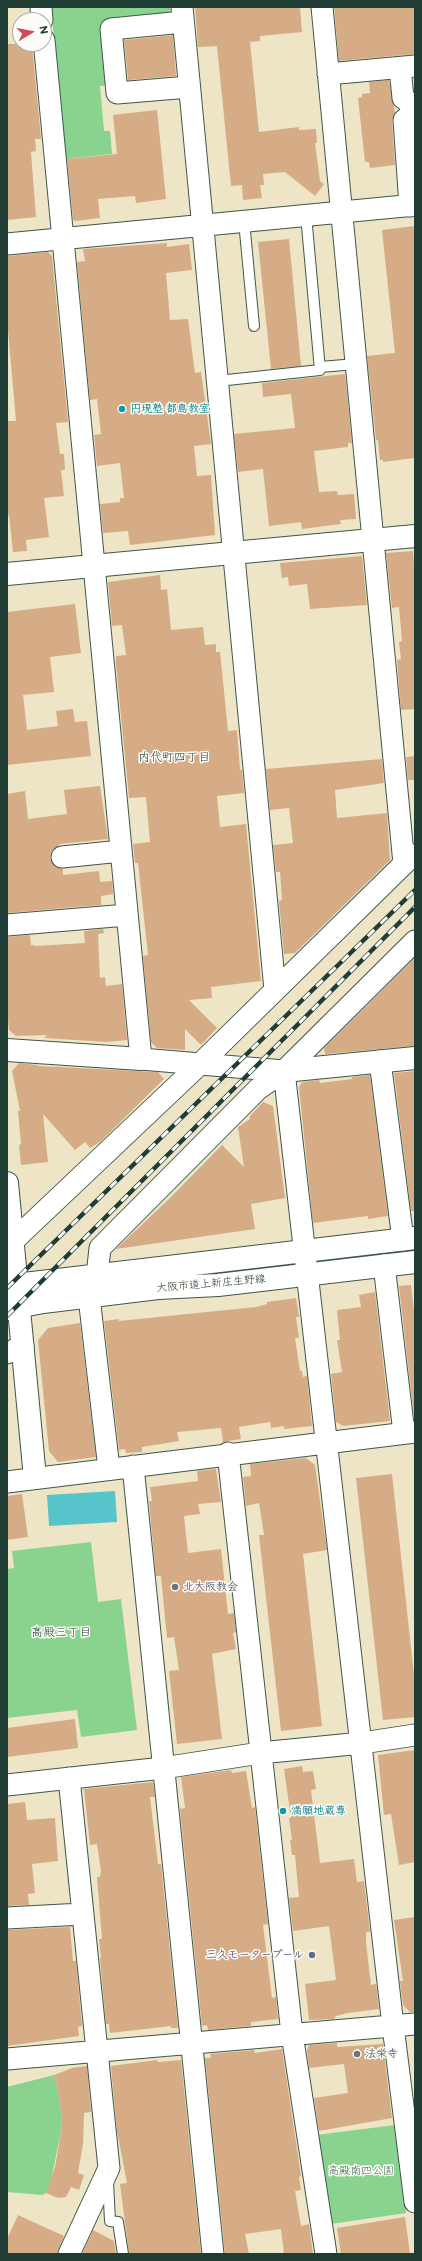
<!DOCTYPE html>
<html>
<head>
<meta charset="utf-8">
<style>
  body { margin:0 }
  #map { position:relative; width:422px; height:2261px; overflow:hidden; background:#eee5c7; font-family:"Balsamiq Sans",sans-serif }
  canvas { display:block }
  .frame { position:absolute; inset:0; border:8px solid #1f3d34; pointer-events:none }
  .north { position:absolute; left:12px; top:12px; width:40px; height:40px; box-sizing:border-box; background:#fdfcf7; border:1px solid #a4b0a9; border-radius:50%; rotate:80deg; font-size:11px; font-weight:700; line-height:16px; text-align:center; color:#1f3d34 }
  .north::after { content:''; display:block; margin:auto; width:14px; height:18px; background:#d1495b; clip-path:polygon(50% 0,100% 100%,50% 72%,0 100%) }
</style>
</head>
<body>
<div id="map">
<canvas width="422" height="2261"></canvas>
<div class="frame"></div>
<div class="north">N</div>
</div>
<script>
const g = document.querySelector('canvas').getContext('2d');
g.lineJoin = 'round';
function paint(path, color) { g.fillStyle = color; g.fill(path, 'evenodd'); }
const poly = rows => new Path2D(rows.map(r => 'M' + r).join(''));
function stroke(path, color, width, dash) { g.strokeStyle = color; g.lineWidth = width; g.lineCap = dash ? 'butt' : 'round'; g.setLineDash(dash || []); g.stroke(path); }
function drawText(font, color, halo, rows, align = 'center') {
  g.font = font + ' "Balsamiq Sans","Klee One",sans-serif'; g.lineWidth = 3; g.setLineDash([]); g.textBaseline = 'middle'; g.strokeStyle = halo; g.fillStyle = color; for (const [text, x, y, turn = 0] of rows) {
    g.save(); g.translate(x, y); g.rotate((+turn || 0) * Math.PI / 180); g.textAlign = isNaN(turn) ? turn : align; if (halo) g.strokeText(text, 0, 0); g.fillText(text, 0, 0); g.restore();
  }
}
paint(poly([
  [51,7,170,7,171,16,105,25,110,85,100,86,104,131,110,131,112,154,66,159],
  [91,1542,98,1602,121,1599,137,1730,81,1737,77,1710,7,1718,7,1569,14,1568,12,1551],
  [54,2075,60,2100,62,2127,51,2180,46,2193,42,2195,7,2192,7,2087],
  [395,2125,406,2213,331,2224,316,2135]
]), '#8ad38e');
paint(poly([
  [115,1491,117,1522,49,1526,47,1495]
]), '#56c4ca');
paint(poly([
  [195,7,300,7,302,32,260,36,260,41,250,42,259,132,299,127,299,130,316,129,317,143,315,143,320,181,324,184,315,196,285,172,263,174,264,185,260,185,262,198,243,200,242,185,231,186,217,46,198,47],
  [334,7,415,7,415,54,339,61],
  [173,35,176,76,128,80,124,40],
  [7,44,32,44,41,139,35,139,36,151,31,152,36,217,7,220],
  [389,80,395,113,392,121,395,165,370,168,369,162,365,162,358,98,362,97,362,94,370,93,369,82],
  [157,110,166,199,136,203,135,196,98,199,100,218,75,221,73,219,67,159,117,154,113,115],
  [415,226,415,458,383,462,383,460,380,460,378,440,376,440,367,356,395,353,382,230],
  [289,239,301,366,271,369,258,242],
  [167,243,167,247,189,244,192,270,166,273,170,320,188,319,195,373,201,372,211,444,194,446,197,476,211,475,215,535,130,545,128,531,103,533,100,504,120,502,120,498,124,498,120,463,97,466,94,435,101,434,97,399,90,400,77,262,85,261,83,249],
  [48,252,52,256,68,422,56,423,60,454,64,454,65,470,61,470,64,496,44,498,49,537,26,540,27,551,13,552,9,515,7,516,7,421,16,421,7,319,7,256],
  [345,374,352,443,348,443,348,447,314,451,319,492,337,491,338,495,354,494,356,519,340,520,341,524,302,529,301,522,269,526,263,469,238,472,234,434,295,428,291,394,263,397,262,383],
  [413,551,415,580,415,709,401,710,397,660,401,659,399,642,402,641,399,607,392,608,386,553],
  [362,556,367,605,310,609,307,584,289,586,288,577,282,578,280,563],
  [160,575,161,590,167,589,171,630,203,627,205,645,216,644,216,652,220,652,228,731,237,730,240,770,242,770,244,793,217,796,220,827,246,824,261,981,211,987,212,998,189,1000,217,1028,201,1045,185,1029,185,1050,157,1048,151,1042,143,956,148,955,138,863,135,863,133,844,150,842,146,797,129,798,116,665,116,656,126,655,122,625,112,626,108,582],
  [75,604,81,653,50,657,54,692,23,695,27,730,58,726,56,711,73,709,75,722,87,721,91,756,7,765,7,612],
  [415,756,415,780,408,780,406,757],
  [382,759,384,783,335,790,337,818,387,813,390,860,295,953,284,954,279,901,282,900,280,872,276,872,273,845,293,843,289,808,270,810,266,769],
  [100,786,108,839,60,844,51,852,50,859,53,864,63,869,63,875,99,871,100,882,112,881,113,894,101,896,101,905,7,913,7,794,25,791,28,819,67,814,64,790],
  [103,929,104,933,98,934,100,978,105,977,106,986,122,984,127,1040,107,1042,44,1038,47,1035,16,1036,9,1030,7,1010,7,937,30,935,31,945,36,946,85,943,84,931],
  [415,958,415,1046,325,1054,324,1048],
  [19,1063,37,1065,38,1066,158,1072,164,1079,100,1142,90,1148,85,1142,75,1150,43,1114,48,1162,21,1165,19,1145,21,1144,18,1111,20,1111,12,1071],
  [415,1071,415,1211,411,1211,394,1073],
  [370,1075,388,1216,368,1219,368,1216,313,1223,299,1087,302,1082,319,1080,320,1083,352,1079,352,1077],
  [263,1102,273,1106,285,1198,251,1204,255,1229,116,1249,169,1199,222,1145,244,1167,238,1127,250,1119,250,1116],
  [411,1285,415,1320,414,1417,399,1286],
  [375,1292,390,1421,343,1426,336,1422,331,1374,342,1372,337,1340,340,1340,337,1310,361,1307,359,1295],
  [296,1298,299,1317,296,1317,299,1338,295,1338,300,1371,302,1371,303,1377,307,1376,312,1426,284,1429,284,1426,271,1428,270,1422,239,1427,241,1439,223,1442,221,1428,177,1432,179,1441,142,1447,142,1452,126,1453,125,1449,119,1450,104,1321,119,1319,119,1321,256,1307,267,1304,267,1302],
  [80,1323,96,1457,58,1462,49,1451,38,1340,48,1328],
  [306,1458,315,1465,327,1550,303,1554,322,1726,281,1731,259,1535,264,1535,259,1503,246,1506,243,1477,251,1476,250,1464],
  [216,1469,221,1502,198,1504,200,1514,184,1516,188,1553,221,1549,228,1614,234,1613,236,1632,233,1633,236,1649,212,1654,222,1739,177,1744,169,1671,179,1670,174,1637,167,1638,161,1576,156,1576,149,1501,152,1501,150,1487,198,1481,197,1471],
  [392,1474,415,1684,415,1717,383,1720,356,1478],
  [22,1494,28,1537,7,1540,7,1496],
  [75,1719,78,1748,7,1757,7,1728],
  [415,1750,415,1862,399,1865,391,1814,384,1815,378,1755],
  [302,1766,303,1772,313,1771,316,1789,311,1790,320,1863,354,1859,357,1882,364,1881,370,1932,366,1932,366,1943,371,1985,376,1984,379,2009,348,2013,336,2016,334,2019,309,2020,305,1984,336,1980,329,1926,293,1931,289,1898,299,1897,295,1855,292,1855,290,1840,292,1840,289,1818,291,1818,284,1769],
  [231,1770,232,1773,246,1771,252,1808,255,1807,268,1924,263,1925,272,1998,276,1997,278,2019,251,2022,251,2026,208,2030,207,2025,202,2026,180,1809,185,1808,181,1777],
  [153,1782,155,1797,150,1797,158,1864,161,1864,178,2028,171,2028,171,2026,110,2033,109,2024,106,2024,100,1959,101,1958,99,1939,102,1939,97,1877,100,1877,101,1871,97,1844,90,1845,84,1789],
  [25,1802,27,1820,55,1818,58,1861,32,1864,35,1893,28,1894,29,1905,7,1906,7,1804],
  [415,1917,415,2012,410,2012,403,2005,400,1981,403,1981,394,1920],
  [70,1927,73,1961,76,1961,82,2026,78,2027,79,2036,7,2046,7,1930],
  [337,2043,337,2047,383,2044,392,2118,319,2131,314,2098,348,2093,344,2064,309,2068,307,2051,309,2045],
  [282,2049,301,2176,299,2177,301,2190,295,2191,301,2226,309,2224,313,2254,284,2254,281,2229,245,2234,249,2254,225,2254,205,2058,211,2058,210,2054,254,2050,255,2053],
  [157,2060,158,2062,181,2060,201,2254,129,2254,120,2184,127,2183,117,2131,111,2066],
  [87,2066,91,2112,84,2113,83,2144,78,2173,84,2175,79,2190,71,2187,66,2197,58,2198,46,2193,55,2167,62,2127,60,2100,54,2075,72,2068],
  [18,2215,64,2236,57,2254,7,2254,7,2239],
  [405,2217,410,2254,341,2254,337,2228],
  [93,2230,114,2241,116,2254,82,2254]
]), '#d5ac85');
const lane = poly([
  [244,221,254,326],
  [320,367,356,364],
  [218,381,320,370,306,215],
  [108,2182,110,2221,118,2222,123,2254]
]);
const street = poly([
  [41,7,42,20],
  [182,7,275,990],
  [322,7,404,864],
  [183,22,111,29,117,93,189,87],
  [44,40,141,1059,284,1071,393,2026,415,2202],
  [400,68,403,98,410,103,411,119],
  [328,74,415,66],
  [410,206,404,120,415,119],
  [7,244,415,205],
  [62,857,121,851],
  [7,925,127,915],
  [380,1061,403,1240],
  [13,1241,200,1064,413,855],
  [384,1265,404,1433],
  [97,1276,100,1248,258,1089,284,1071,415,941],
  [89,1297,109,1469],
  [7,1353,23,1346],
  [228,1453,292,2034,326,2254],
  [133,1466,213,2254],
  [7,1482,415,1432],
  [69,1778,109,2168,69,2254],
  [7,1785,163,1768,260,1753,362,1743,415,1735],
  [7,1918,82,1914],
  [7,2059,415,2024]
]);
const secondary = poly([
  [7,574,415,536],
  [7,1050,141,1059],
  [284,1071,415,1058],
  [7,1183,35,1478]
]);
const primary = poly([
  [7,1286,415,1238],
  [7,1309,43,1302,158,1288,218,1285,415,1262]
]);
stroke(lane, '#3e564a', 12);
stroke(street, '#3e564a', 23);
stroke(secondary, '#3e564a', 24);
stroke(primary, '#3e564a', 24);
stroke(lane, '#fff', 10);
stroke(street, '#fff', 21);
stroke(secondary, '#fff', 22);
stroke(primary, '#fff', 22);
const rail = poly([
  [7,1288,415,890],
  [7,1316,415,907]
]);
stroke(rail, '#1f3d34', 4.5);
stroke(rail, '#fdfcf7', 3, [9]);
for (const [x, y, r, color] of [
  [122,409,4,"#0f9aa8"],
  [175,1587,4,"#6b7280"],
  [283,1811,4,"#0f9aa8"],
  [312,1955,4,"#5c6f8a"],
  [357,2054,4,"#6b7280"]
]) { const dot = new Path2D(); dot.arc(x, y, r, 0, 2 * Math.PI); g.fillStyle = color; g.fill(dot); stroke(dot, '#fdfcf7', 1.5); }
drawText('bold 11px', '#0d838f', '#fdfcf7', [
  ["円現塾 都島教室",130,409],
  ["満願地蔵尊",291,1811]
], 'left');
drawText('11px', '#1f3d34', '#fdfcf7', [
  ["大阪市道上新庄生野線",211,1284,-5]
]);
drawText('bold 11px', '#5b616d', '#fdfcf7', [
  ["北大阪教会",183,1587],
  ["法栄寺",365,2054]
], 'left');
drawText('bold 11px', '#4e5e75', '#fdfcf7', [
  ["三久モータープール",304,1955]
], 'right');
drawText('11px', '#3a624a', '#fdfcf7', [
  ["高殿南四公園",361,2171]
]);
drawText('12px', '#1f3d34', '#fdfcf7', [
  ["内代町四丁目",174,758],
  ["高殿三丁目",61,1633]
]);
</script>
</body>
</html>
